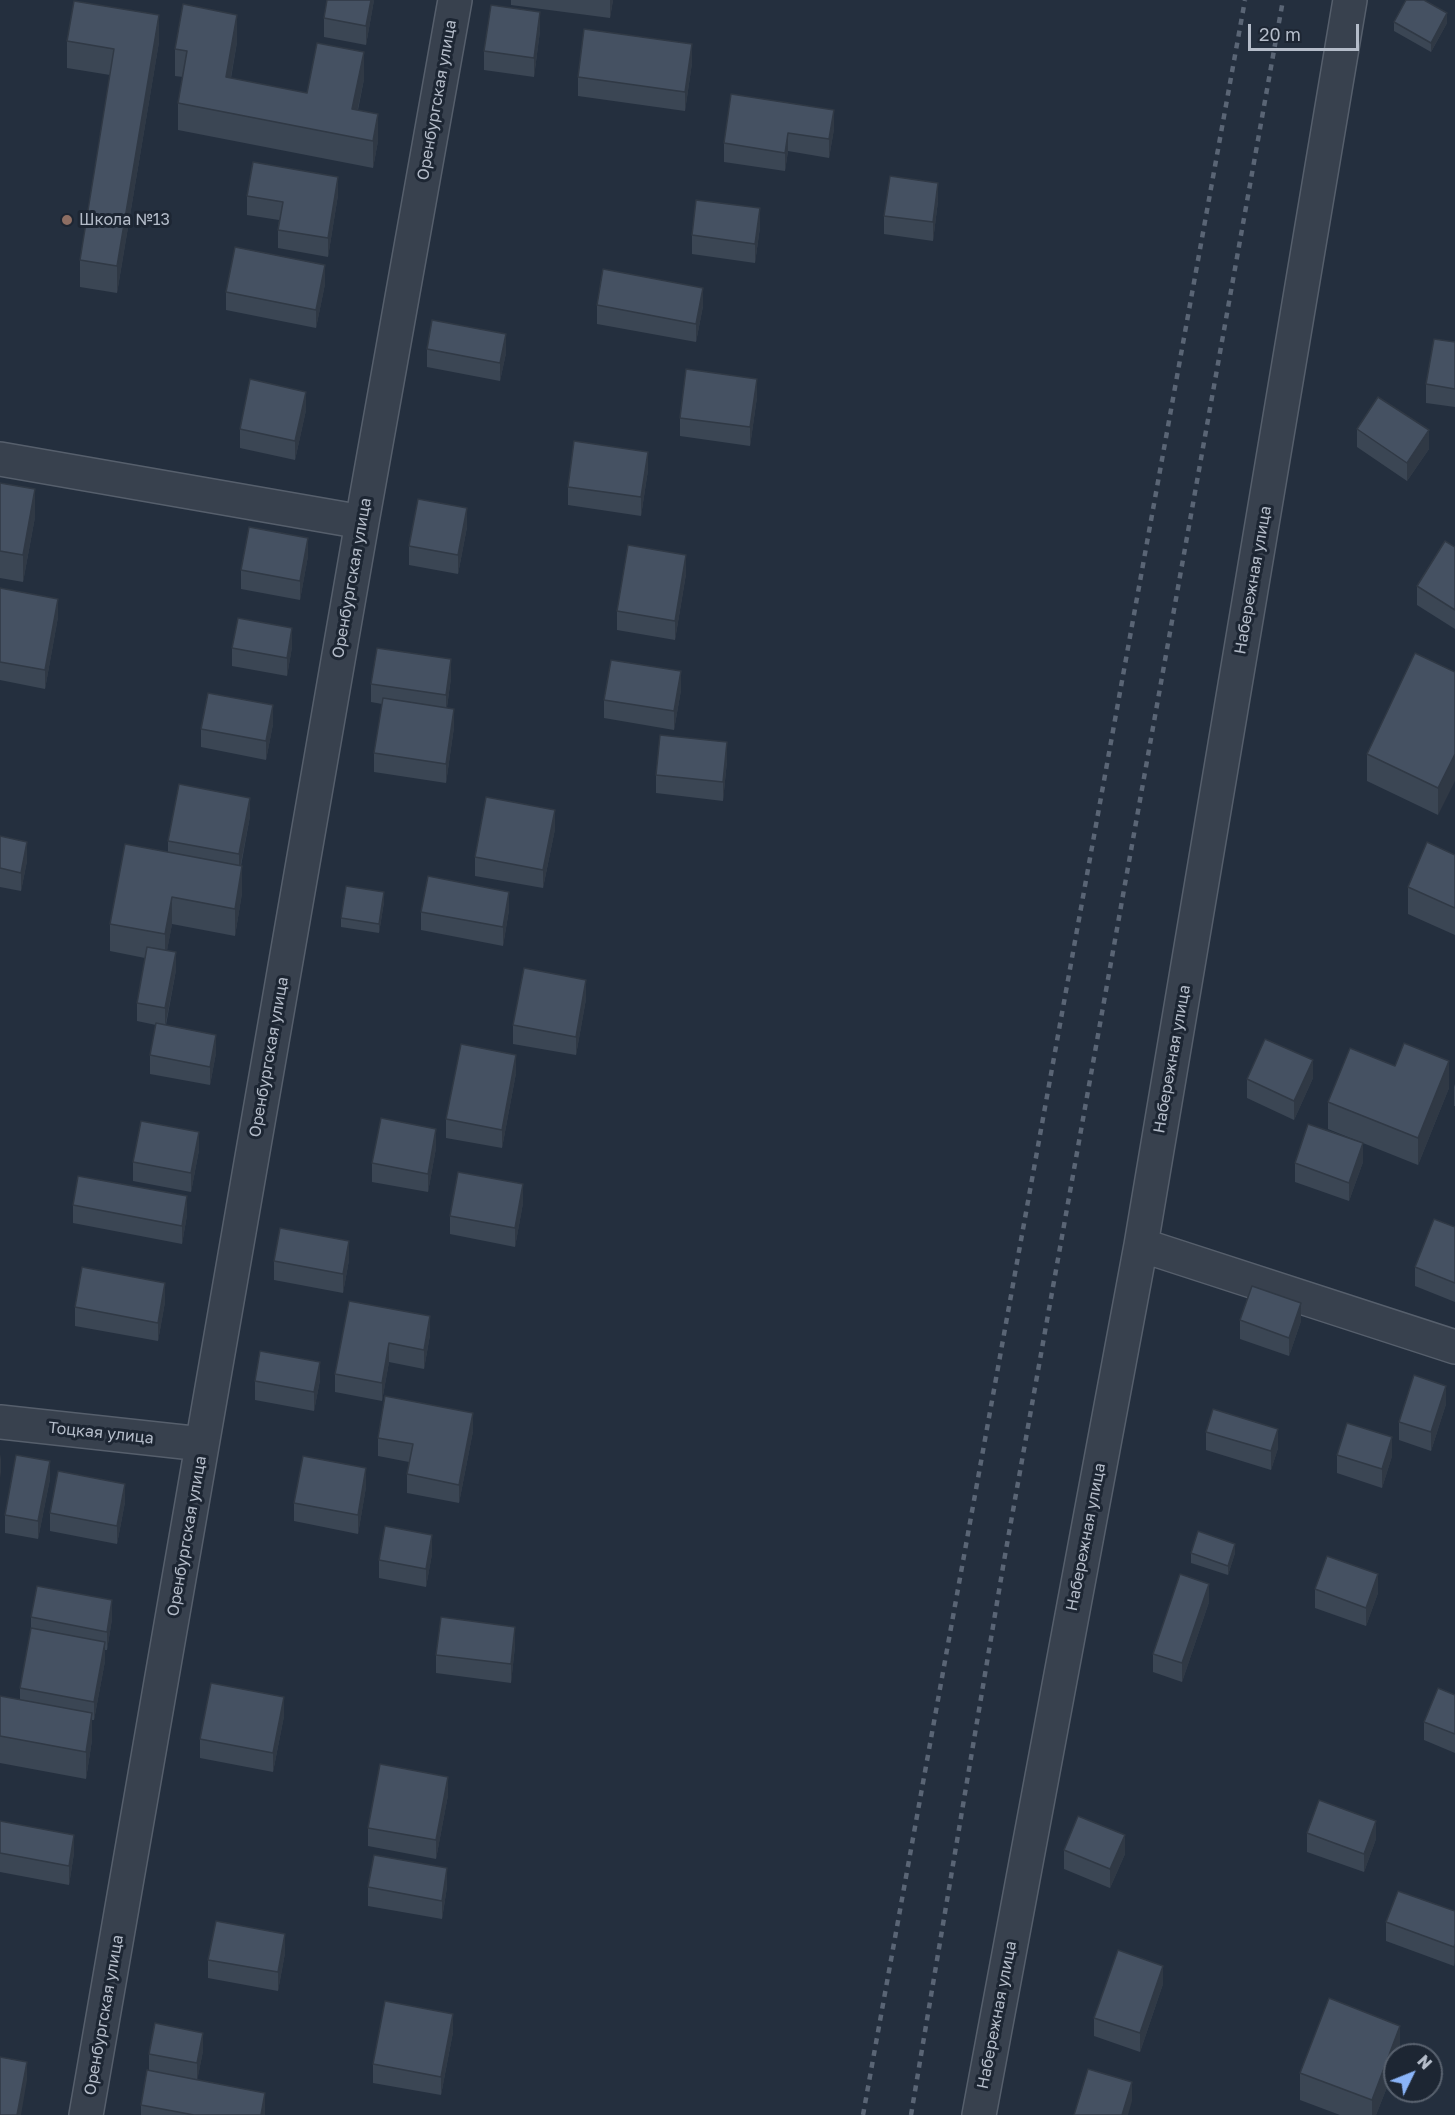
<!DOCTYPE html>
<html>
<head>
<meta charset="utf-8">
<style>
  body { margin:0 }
  #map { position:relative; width:1455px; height:2115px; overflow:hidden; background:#242f3e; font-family:"Golos Text",sans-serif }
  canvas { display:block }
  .north { position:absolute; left:1383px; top:2043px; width:60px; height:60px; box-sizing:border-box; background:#1d2633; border:2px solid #59626f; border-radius:50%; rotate:47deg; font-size:16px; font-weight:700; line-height:24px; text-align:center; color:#b4bcc9 }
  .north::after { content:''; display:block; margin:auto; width:21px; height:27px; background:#8ab4f8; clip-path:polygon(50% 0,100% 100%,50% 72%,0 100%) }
  .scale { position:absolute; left:1248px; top:24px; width:111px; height:27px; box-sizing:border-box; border:3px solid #b4bcc9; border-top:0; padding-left:8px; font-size:18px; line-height:21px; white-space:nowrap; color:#b4bcc9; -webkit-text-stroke:4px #1d2633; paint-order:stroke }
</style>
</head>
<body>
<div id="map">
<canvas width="1455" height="2115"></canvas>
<div class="north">N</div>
<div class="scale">20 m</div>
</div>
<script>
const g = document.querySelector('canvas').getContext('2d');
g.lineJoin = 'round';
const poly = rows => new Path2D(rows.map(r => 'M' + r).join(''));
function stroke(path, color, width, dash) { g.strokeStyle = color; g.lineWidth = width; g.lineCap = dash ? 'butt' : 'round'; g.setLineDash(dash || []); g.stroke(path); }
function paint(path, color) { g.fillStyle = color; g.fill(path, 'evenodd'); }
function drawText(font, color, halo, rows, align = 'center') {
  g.font = font + ' "Golos Text",sans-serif'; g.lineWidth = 6; g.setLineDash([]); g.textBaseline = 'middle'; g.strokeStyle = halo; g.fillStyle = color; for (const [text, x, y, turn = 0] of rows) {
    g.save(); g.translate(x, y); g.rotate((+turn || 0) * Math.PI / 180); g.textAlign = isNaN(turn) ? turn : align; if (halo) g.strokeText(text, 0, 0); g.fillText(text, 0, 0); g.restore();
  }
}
const street = poly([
  [0,459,362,522],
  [1141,1245,1455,1347],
  [0,1422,202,1444],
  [86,2115,362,522,455,0],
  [979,2115,1141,1245,1350,0]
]);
stroke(street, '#565f6c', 36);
stroke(street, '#38414e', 33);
stroke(poly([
  [863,2115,1245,0],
  [911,2115,1004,1561,1283,0]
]), '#5a6575', 4.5, [6, 6]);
paint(poly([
  [374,0,366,45,324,37,324,18],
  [511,0,613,0,610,18,511,5],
  [1394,22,1447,23,1431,52,1394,31],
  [540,31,534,77,484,70,484,51],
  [67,41,159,42,117,293,80,287,80,260,110,75,67,68],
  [237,42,231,78,307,93,364,79,358,110,378,141,373,168,178,130,178,103,183,77,175,76,175,49],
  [692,63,685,111,578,96,578,77],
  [834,110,834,129,829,158,788,151,785,171,724,162,724,143],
  [338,195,328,257,278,248,278,230,279,220,247,215,247,196],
  [938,201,933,241,884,234,884,216],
  [760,227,755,263,692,254,692,235],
  [325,284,316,328,226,310,226,292],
  [597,305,703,306,696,342,597,324],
  [1455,342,1455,407,1426,403,1426,384],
  [427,349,506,353,500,381,427,367],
  [757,397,750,446,680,436,680,418],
  [306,410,295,460,240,448,240,429],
  [1357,429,1429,449,1407,481,1357,447],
  [648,470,641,516,568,505,568,487],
  [0,483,35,517,23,582,0,578],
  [467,527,458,574,409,565,409,546],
  [1455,547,1455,629,1417,605,1417,586],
  [308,556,300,600,241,589,241,570],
  [686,574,675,640,617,630,617,611],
  [0,588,58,617,45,689,0,680],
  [292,647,287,676,232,666,232,648],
  [1455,672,1438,815,1367,781,1367,754],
  [451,678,447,707,454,727,446,783,374,772,374,753,382,704,371,702,371,684],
  [681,690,674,730,604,718,604,700],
  [273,724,266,760,201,747,201,729],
  [727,761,723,801,656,793,656,775],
  [250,816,241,866,242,893,235,936,172,924,167,950,176,970,166,1025,216,1053,210,1085,150,1074,150,1055,156,1025,137,1021,137,1003,145,958,110,951,110,924,168,852,168,841],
  [555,829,543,888,475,876,475,857],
  [0,836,27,861,21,891,0,887],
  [1455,855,1455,935,1408,914,1408,887],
  [384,902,379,933,341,927,341,918],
  [509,910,503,946,421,930,421,912],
  [586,999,576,1055,513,1044,513,1025],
  [1395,1066,1449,1088,1418,1165,1328,1129,1328,1102],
  [516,1073,502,1148,446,1138,446,1119],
  [1313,1078,1294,1120,1247,1098,1247,1079],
  [1455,1084,1455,1106,1454,1106,1454,1087],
  [436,1148,428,1192,372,1182,372,1163],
  [199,1150,191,1192,133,1181,133,1162],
  [1363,1162,1349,1201,1295,1182,1295,1163],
  [523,1203,515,1247,450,1234,450,1216],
  [73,1205,187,1215,182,1244,73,1223],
  [1455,1227,1455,1302,1415,1286,1415,1267],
  [349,1260,343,1293,274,1280,274,1261],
  [349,1301,430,1335,424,1369,389,1362,382,1401,335,1392,335,1374],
  [165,1302,158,1341,75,1326,75,1307],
  [1240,1320,1301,1321,1289,1356,1240,1339],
  [320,1380,314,1411,255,1400,255,1381],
  [1446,1404,1431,1451,1399,1440,1399,1422],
  [473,1431,459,1503,407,1493,407,1474,409,1462,378,1456,378,1438],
  [1206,1432,1278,1448,1271,1470,1206,1450],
  [1337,1455,1392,1456,1382,1488,1337,1473],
  [50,1479,38,1539,5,1533,5,1515],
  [366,1487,358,1534,294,1521,294,1503],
  [125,1502,117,1544,50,1531,50,1513],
  [1191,1553,1235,1553,1228,1575,1191,1563],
  [432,1554,426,1587,379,1578,379,1560],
  [1315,1589,1378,1593,1366,1626,1315,1608],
  [1209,1602,1182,1682,1153,1672,1153,1654],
  [31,1617,112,1619,107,1650,105,1650,105,1661,94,1720,92,1720,92,1740,86,1779,0,1763,0,1696,20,1700,20,1688,31,1629],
  [515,1646,511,1683,436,1673,436,1655],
  [1455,1695,1455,1753,1424,1740,1424,1722],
  [284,1716,273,1772,200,1758,200,1739],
  [448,1795,436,1859,368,1846,368,1828],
  [0,1821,74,1853,69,1885,0,1872],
  [1307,1833,1376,1839,1364,1872,1307,1852],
  [1064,1850,1125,1854,1110,1888,1064,1869],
  [368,1887,447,1887,442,1919,368,1906],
  [1455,1911,1454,1966,1386,1941,1386,1922],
  [285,1953,278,1991,208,1978,208,1960],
  [1163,1984,1140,2052,1094,2036,1094,2018],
  [453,2032,441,2095,373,2083,373,2064],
  [203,2051,197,2080,265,2111,265,2115,141,2115,141,2105,149,2071,149,2054],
  [1400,2053,1395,2055,1395,2067,1376,2115,1340,2115,1300,2100,1300,2073]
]), '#3b4654');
paint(poly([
  [371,0,374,0,366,45,366,26],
  [610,0,613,0,610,18],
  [540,12,540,31,534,77,534,58],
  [1447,13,1447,23,1431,52,1431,43],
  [159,15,159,42,117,293,117,266],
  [237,15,237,42,226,104,226,77],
  [692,44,692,63,685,111,685,92],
  [364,52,364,79,352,136,352,109],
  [834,110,834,129,829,158,829,139],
  [378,114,378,141,373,168,373,141],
  [788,133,788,151,785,171,785,153],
  [338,177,338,195,328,257,328,238],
  [938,183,938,201,933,241,933,222],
  [760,208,760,227,755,263,755,244],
  [325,265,325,284,316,328,316,310],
  [703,288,703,306,696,342,696,324],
  [506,334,506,353,500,381,500,363],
  [757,379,757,397,750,446,750,427],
  [306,392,306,410,295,460,295,441],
  [1429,430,1429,449,1407,481,1407,463],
  [648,452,648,470,641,516,641,497],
  [35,489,35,517,23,582,23,555],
  [467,508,467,527,458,574,458,555],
  [308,538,308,556,300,600,300,581],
  [686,555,686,574,675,640,675,621],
  [58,599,58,617,45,689,45,670],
  [292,628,292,647,287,676,287,658],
  [451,659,451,678,446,713,446,695],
  [681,671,681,690,674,730,674,711],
  [273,705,273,724,266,760,266,741],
  [454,709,454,727,446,783,446,764],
  [727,742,727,761,723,801,723,782],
  [1455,754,1455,781,1438,815,1438,788],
  [250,798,250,816,239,873,239,854],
  [555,810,555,829,543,888,543,870],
  [27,842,27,861,21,891,21,873],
  [242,866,242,893,235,936,235,909],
  [384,892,384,902,379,933,379,924],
  [509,892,509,910,503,946,503,927],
  [172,897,172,924,165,962,165,934],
  [176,952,176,970,165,1027,165,1008],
  [586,980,586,999,576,1055,576,1037],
  [216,1035,216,1053,210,1085,210,1067],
  [516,1055,516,1073,502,1148,502,1130],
  [1313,1060,1313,1078,1294,1120,1294,1101],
  [1449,1061,1449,1088,1418,1165,1418,1138],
  [436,1129,436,1148,428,1192,428,1174],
  [199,1132,199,1150,191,1192,191,1173],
  [1363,1143,1363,1162,1349,1201,1349,1183],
  [523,1184,523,1203,515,1247,515,1228],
  [187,1196,187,1215,182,1244,182,1226],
  [349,1241,349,1260,343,1293,343,1274],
  [165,1283,165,1302,158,1341,158,1323],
  [1301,1303,1301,1321,1289,1356,1289,1338],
  [430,1316,430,1335,424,1369,424,1350],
  [389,1343,389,1362,382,1401,382,1383],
  [320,1362,320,1380,314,1411,314,1392],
  [1446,1386,1446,1404,1431,1451,1431,1432],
  [473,1413,473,1431,459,1503,459,1485],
  [1278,1429,1278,1448,1271,1470,1271,1451],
  [1392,1437,1392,1456,1382,1488,1382,1469],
  [1,1454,1,1472,0,1478,0,1459],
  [50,1461,50,1479,38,1539,38,1521],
  [366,1468,366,1487,358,1534,358,1515],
  [125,1484,125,1502,117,1544,117,1526],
  [432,1535,432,1554,426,1587,426,1569],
  [1235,1544,1235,1553,1228,1575,1228,1566],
  [1378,1574,1378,1593,1366,1626,1366,1608],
  [1209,1584,1209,1602,1182,1682,1182,1663],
  [112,1600,112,1619,107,1650,107,1632],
  [515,1627,515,1646,511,1683,511,1664],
  [105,1642,105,1661,94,1720,94,1702],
  [284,1697,284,1716,273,1772,273,1753],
  [92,1713,92,1740,86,1779,86,1752],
  [448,1777,448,1795,436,1859,436,1840],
  [1376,1821,1376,1839,1364,1872,1364,1854],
  [74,1835,74,1853,69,1885,69,1866],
  [1125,1835,1125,1854,1110,1888,1110,1869],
  [447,1868,447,1887,442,1919,442,1901],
  [285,1934,285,1953,278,1991,278,1972],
  [1455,1944,1455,1963,1454,1966,1454,1947],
  [1163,1966,1163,1984,1140,2052,1140,2033],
  [453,2014,453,2032,441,2095,441,2077],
  [1400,2026,1400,2053,1399,2055,1395,2055,1395,2067,1376,2115,1372,2115,1372,2100],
  [203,2033,203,2051,197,2082,197,2063],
  [27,2062,27,2080,21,2115,17,2115],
  [1132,2082,1132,2101,1128,2115,1122,2115],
  [265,2093,265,2115,261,2115]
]), '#303945');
const building = poly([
  [327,0,371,0,366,26,324,18,327,0],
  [1406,0,1424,0,1447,13,1431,43,1394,22,1406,0],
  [74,1,159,15,117,266,80,260,114,49,67,41,74,1],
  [183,4,237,15,226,77,307,93,317,43,364,52,352,109,378,114,373,141,178,103,187,51,175,49,183,4],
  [491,5,540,12,534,58,484,51,491,5],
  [584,29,692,44,685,92,578,77,584,29],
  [731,94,834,110,829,139,788,133,785,153,724,143,731,94],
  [253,162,338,177,328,238,278,230,283,202,247,196,253,162],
  [890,176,938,183,933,222,884,216,890,176],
  [696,200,760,208,755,244,692,235,696,200],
  [235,247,325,265,316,310,226,292,235,247],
  [603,269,703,288,696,324,597,305,603,269],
  [432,320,506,334,500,363,427,349,432,320],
  [1434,339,1455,342,1455,389,1426,384,1434,339],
  [686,369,757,379,750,427,680,418,686,369],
  [250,379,306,392,295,441,240,429,250,379],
  [1378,397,1429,430,1407,463,1357,429,1378,397],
  [574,441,648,452,641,497,568,487,574,441],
  [0,483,35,489,23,555,0,551,0,483],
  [418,499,467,508,458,555,409,546,418,499],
  [249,527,308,538,300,581,241,570,249,527],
  [1445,541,1455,547,1455,610,1417,586,1445,541],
  [628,545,686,555,675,621,617,611,628,545],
  [0,588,58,599,45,670,0,662,0,588],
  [238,618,292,628,287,658,232,648,238,618],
  [377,648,451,659,446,695,371,684,377,648],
  [1415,653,1455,672,1455,754,1438,788,1367,754,1415,653],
  [611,660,681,671,674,711,604,700,611,660],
  [208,693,273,705,266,741,201,729,208,693],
  [383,698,454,709,446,764,374,753,383,698],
  [660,735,727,742,723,782,656,775,660,735],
  [179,784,250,798,239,854,168,841,179,784],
  [486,797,555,810,543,870,475,857,486,797],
  [0,836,27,842,21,873,0,868,0,836],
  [1427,842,1455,855,1455,908,1408,887,1427,842],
  [125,844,242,866,235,909,172,897,165,934,110,924,125,844],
  [428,876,509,892,503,927,421,912,428,876],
  [346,886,384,892,379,924,341,918,346,886],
  [147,947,176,952,165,1008,137,1003,147,947],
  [524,968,586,980,576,1037,513,1025,524,968],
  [156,1023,216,1035,210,1067,150,1055,156,1023],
  [1265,1039,1313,1060,1294,1101,1247,1079,1265,1039],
  [1404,1043,1449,1061,1418,1138,1328,1102,1350,1048,1395,1066,1404,1043],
  [461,1044,516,1055,502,1130,446,1119,461,1044],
  [381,1118,436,1129,428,1174,372,1163,381,1118],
  [141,1121,199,1132,191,1173,133,1162,141,1121],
  [1308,1124,1363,1143,1349,1183,1295,1163,1308,1124],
  [458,1172,523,1184,515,1228,450,1216,458,1172],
  [78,1176,187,1196,182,1226,73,1205,78,1176],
  [1434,1219,1455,1227,1455,1283,1415,1267,1434,1219],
  [280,1228,349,1241,343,1274,274,1261,280,1228],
  [82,1267,165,1283,158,1323,75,1307,82,1267],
  [1252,1286,1301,1303,1289,1338,1240,1320,1252,1286],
  [349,1301,430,1316,424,1350,389,1343,382,1383,335,1374,349,1301],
  [260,1351,320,1362,314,1392,255,1381,260,1351],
  [1414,1375,1446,1386,1431,1432,1399,1422,1414,1375],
  [385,1396,473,1413,459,1485,407,1474,413,1444,378,1438,385,1396],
  [1213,1409,1278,1429,1271,1451,1206,1432,1213,1409],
  [1347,1423,1392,1437,1382,1469,1337,1455,1347,1423],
  [16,1455,50,1461,38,1521,5,1515,16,1455],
  [303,1456,366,1468,358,1515,294,1503,303,1456],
  [58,1471,125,1484,117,1526,50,1513,58,1471],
  [385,1526,432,1535,426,1569,379,1560,385,1526],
  [1198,1531,1235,1544,1228,1566,1191,1553,1198,1531],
  [1327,1556,1378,1574,1366,1608,1315,1589,1327,1556],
  [1180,1574,1209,1584,1182,1663,1153,1654,1180,1574],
  [37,1586,112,1600,107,1632,31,1617,37,1586],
  [441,1617,515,1627,511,1664,436,1655,441,1617],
  [31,1628,105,1642,94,1702,20,1688,31,1628],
  [211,1683,284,1697,273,1753,200,1739,211,1683],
  [1438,1688,1455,1695,1455,1734,1424,1722,1438,1688],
  [0,1696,92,1713,86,1752,0,1736,0,1696],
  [380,1764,448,1777,436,1840,368,1828,380,1764],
  [1319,1800,1376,1821,1364,1854,1307,1833,1319,1800],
  [1078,1816,1125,1835,1110,1869,1064,1850,1078,1816],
  [0,1821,74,1835,69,1866,0,1853,0,1821],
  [374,1855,447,1868,442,1901,368,1887,374,1855],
  [1398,1891,1455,1911,1455,1944,1454,1947,1386,1922,1398,1891],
  [216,1921,285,1934,278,1972,208,1960,216,1921],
  [1118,1950,1163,1966,1140,2033,1094,2018,1118,1950],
  [1329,1998,1400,2026,1372,2100,1300,2073,1329,1998],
  [385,2001,453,2014,441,2077,373,2064,385,2001],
  [155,2023,203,2033,197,2063,149,2054,155,2023],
  [0,2057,27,2062,17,2115,0,2115,0,2057],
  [1088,2069,1132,2082,1122,2115,1074,2115,1088,2069],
  [147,2070,265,2093,261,2115,194,2115,141,2105,147,2070]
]);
paint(building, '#455162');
stroke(building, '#303945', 1.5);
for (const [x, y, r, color] of [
  [67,220,6,"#8d6e63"]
]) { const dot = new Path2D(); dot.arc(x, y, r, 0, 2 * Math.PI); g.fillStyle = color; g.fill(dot); stroke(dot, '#1d2633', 2); }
drawText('16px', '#b4bcc9', '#1d2633', [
  ["Оренбургская улица",437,100,-80],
  ["Оренбургская улица",352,578,-80],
  ["Набережная улица",1253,580,-80],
  ["Оренбургская улица",269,1057,-80],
  ["Набережная улица",1172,1059,-80],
  ["Тоцкая улица",101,1433,6],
  ["Оренбургская улица",187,1536,-80],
  ["Набережная улица",1086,1537,-79],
  ["Оренбургская улица",104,2015,-80],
  ["Набережная улица",997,2015,-79]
]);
drawText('16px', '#b4bcc9', '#1d2633', [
  ["Школа №13",79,220]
], 'left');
</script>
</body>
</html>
